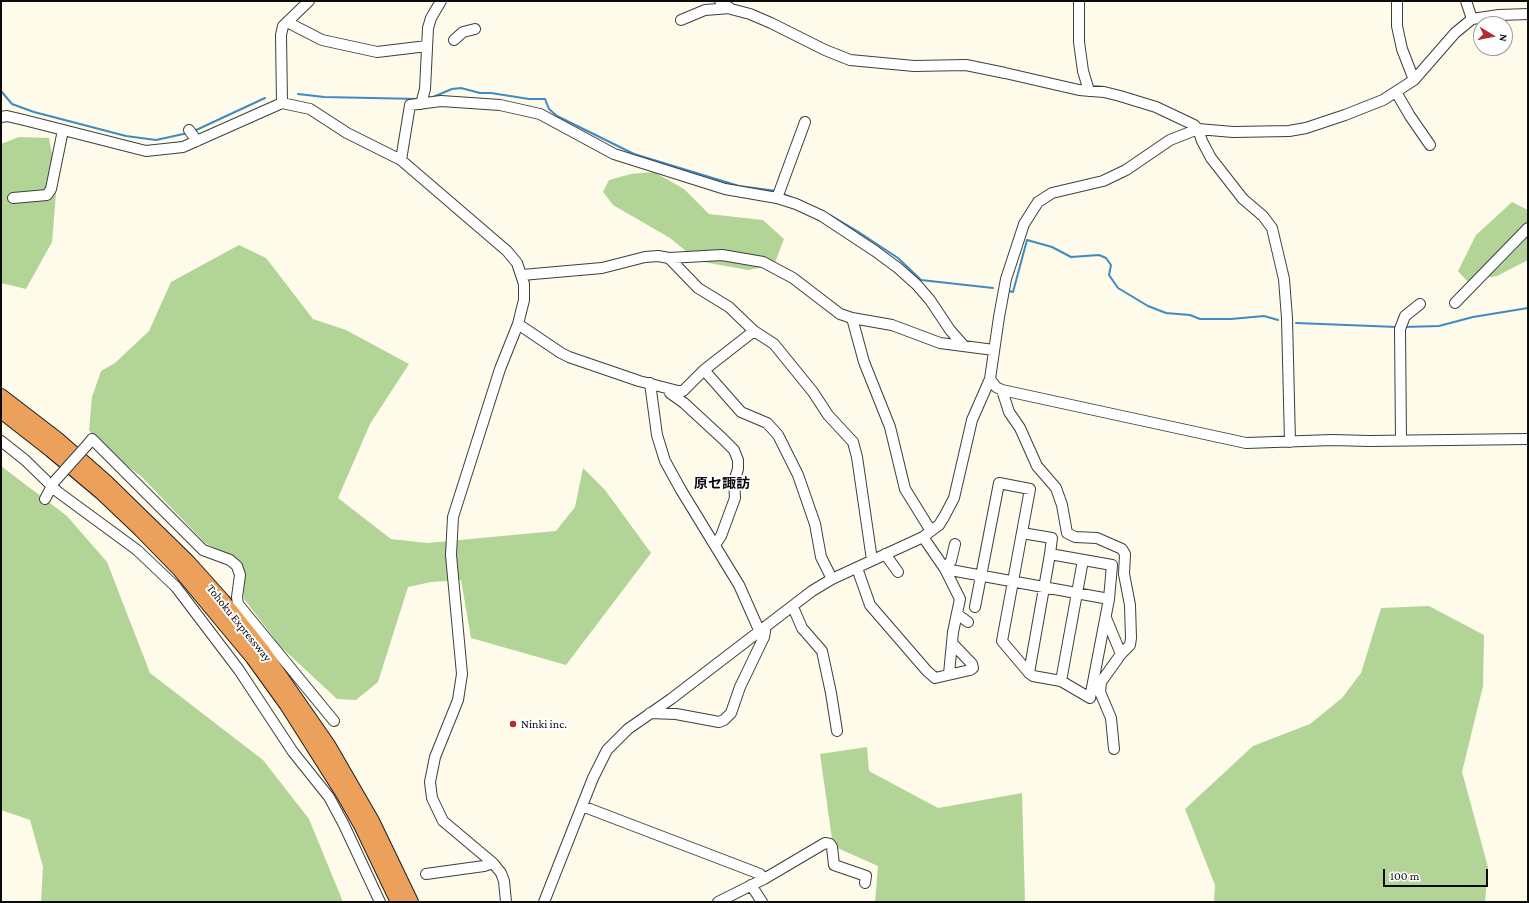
<!DOCTYPE html>
<html>
<head>
<meta charset="utf-8">
<style>
  body { margin:0 }
  #map { position:relative; width:1529px; height:903px; overflow:hidden; background:#fefbeb; font-family:"Crimson Pro",serif }
  canvas { display:block }
  .frame { position:absolute; inset:0; border:2px solid #0b0b0b; pointer-events:none }
  .north { position:absolute; left:1473px; top:16px; width:40px; height:40px; box-sizing:border-box; background:#fff; border:1px solid #9d9d9d; border-radius:50%; rotate:100deg; font-size:11px; font-weight:700; line-height:16px; text-align:center; color:#0b0b0b }
  .north::after { content:''; display:block; margin:auto; width:14px; height:18px; background:#b22d2f; clip-path:polygon(50% 0,100% 100%,50% 72%,0 100%) }
  .scale { position:absolute; left:1383px; top:869px; width:105px; height:18px; box-sizing:border-box; border:2px solid #0b0b0b; border-top:0; padding-left:5px; font-size:12px; line-height:14px; white-space:nowrap; color:#0b0b0b; -webkit-text-stroke:3px #fff; paint-order:stroke }
</style>
</head>
<body>
<div id="map">
<canvas width="1529" height="903"></canvas>
<div class="frame"></div>
<div class="north">N</div>
<div class="scale">100 m</div>
</div>
<script>
const g = document.querySelector('canvas').getContext('2d');
g.lineJoin = 'round';
function paint(path, color) { g.fillStyle = color; g.fill(path, 'evenodd'); }
const poly = rows => new Path2D(rows.map(r => 'M' + r).join(''));
function stroke(path, color, width, dash) { g.strokeStyle = color; g.lineWidth = width; g.lineCap = dash ? 'butt' : 'round'; g.setLineDash(dash || []); g.stroke(path); }
function drawText(font, color, halo, rows, align = 'center') {
  g.font = font + ' "Crimson Pro","Noto Sans JP",serif'; g.lineWidth = 4; g.setLineDash([]); g.textBaseline = 'middle'; g.strokeStyle = halo; g.fillStyle = color; for (const [text, x, y, turn = 0] of rows) {
    g.save(); g.translate(x, y); g.rotate((+turn || 0) * Math.PI / 180); g.textAlign = isNaN(turn) ? turn : align; if (halo) g.strokeText(text, 0, 0); g.fillText(text, 0, 0); g.restore();
  }
}
paint(poly([
  [19,137,49,138,57,181,52,242,26,289,1,283,1,144],
  [654,172,684,189,709,214,763,220,784,239,774,265,748,270,698,261,670,238,613,205,603,192,609,180,631,174],
  [1512,202,1528,210,1528,260,1497,276,1467,281,1458,271,1476,235],
  [239,245,266,258,313,319,346,330,409,364,370,424,338,498,391,539,427,543,556,531,575,507,583,468,605,490,651,553,566,665,471,638,461,580,431,582,408,587,378,682,356,700,337,699,281,647,244,599,239,560,205,543,141,476,100,446,89,430,92,397,101,371,115,363,149,331,171,282],
  [1,466,67,516,107,562,150,673,263,760,309,819,343,902,41,902,43,867,30,820,1,810],
  [1429,606,1484,635,1483,686,1462,772,1488,867,1485,902,1214,902,1215,885,1185,809,1253,746,1310,724,1342,698,1361,673,1381,608],
  [867,747,869,771,938,808,1022,793,1025,902,875,902,878,866,833,846,820,754]
]), '#b2d597');
stroke(poly([
  [1,91,12,104,34,112,126,136,156,140,188,133],
  [298,94,324,97,419,99],
  [433,97,452,89,461,88,480,93,491,93,529,99,545,99,549,109,557,116,634,154,739,186,777,191],
  [194,131,265,98],
  [783,194,795,199],
  [830,215,857,231,898,258,921,280,993,288],
  [1009,291,1013,292,1027,240,1052,247,1071,257,1099,255,1106,258,1111,265,1109,275,1118,288,1148,306,1166,313,1190,315,1200,319,1231,319,1264,316,1278,320],
  [1296,323,1397,327],
  [1404,327,1439,326,1473,317,1528,308]
]), '#3e8bc4', 2);
const minor = poly([
  [309,1,283,26,281,35,282,103,310,109,347,133,401,160,507,251,517,263,524,284,524,300,518,324,500,369,453,517,451,555,462,674,458,700,435,757,430,782,432,798,443,821,493,863,501,873,504,881,506,902],
  [720,1,731,9,750,14,771,23,825,50,850,60,914,66,966,65,1005,73,1079,90,1104,92,1120,96,1156,107,1194,125,1198,129,1202,141,1211,158,1243,199,1263,216,1272,228,1284,279,1287,318,1290,442],
  [1079,1,1079,42,1083,71,1089,91],
  [1397,1,1397,26,1402,49,1414,80],
  [1466,1,1472,19],
  [681,20,705,10,730,8],
  [287,22,322,40,377,52,427,46],
  [454,40,463,32,475,29],
  [1396,92,1410,116,1430,145],
  [421,104,425,89,428,28,431,18,441,1],
  [1,117,7,116,24,120,146,151,183,147,282,103],
  [189,130,197,141],
  [401,160,410,105,441,101,500,105,540,114,614,154,725,189,777,198,796,204,822,216,875,251,898,268,917,285,930,300,950,330,964,346],
  [13,198,47,195,51,189,63,130],
  [777,198,805,122],
  [669,258,722,255,763,262,793,278,840,314,852,318],
  [522,275,602,268,645,257,658,256,669,258,698,288,729,307,754,331,774,344,813,392,828,415,853,442,857,457,872,560],
  [1455,303,1528,228],
  [518,324,561,353,569,357,639,381,678,391,683,391,704,370,754,331],
  [704,370,741,412,767,423,778,435,798,475,815,524,821,557,832,579],
  [990,379,996,387,1002,390,1246,443,1332,440,1369,441,1528,439],
  [650,383,657,435,665,461,681,490,739,585,759,630],
  [670,390,670,393,684,403,723,439,734,450,738,460,738,469,734,481,735,498,721,536,715,545],
  [1002,390,1009,412,1020,428,1037,466,1056,488,1062,505,1067,533,1075,537,1097,538,1122,549,1125,554,1124,574,1130,605,1131,638,1130,645,1121,654],
  [1401,440,1400,329,1405,316,1420,304],
  [1,441,25,460,58,492,137,550,176,587,239,670,293,752,329,797,344,825,380,902],
  [88,444,92,439,203,550,230,560,237,566,240,575,237,597,238,604,334,721],
  [45,499,54,482],
  [931,531,905,489,890,427,864,362,852,318,892,325,940,343,994,350],
  [1022,533,1052,538,1050,554],
  [923,537,945,569,1109,599],
  [885,554,898,572],
  [857,568,870,605,927,671,935,678,970,670,973,668,972,664,952,643],
  [793,607,802,628,822,651,831,693,837,731],
  [975,607,999,483,1030,489,1002,641,1029,673,1033,676,1061,681,1090,698,1109,599,1112,565,1050,554,1029,673],
  [957,614,968,622],
  [1106,618,1121,654,1101,682,1100,692,1111,718,1114,749],
  [949,674,953,632,960,599,945,569,951,561,955,544],
  [1061,681,1083,560],
  [650,713,676,714,719,722,724,720,731,713,740,687,764,637,766,626],
  [582,806,760,874,764,879],
  [426,874,484,866,493,863],
  [751,885,762,902],
  [544,902,593,778,607,750,628,729,671,699,812,591,832,579,923,537,939,525,944,517,954,498,972,420,990,379,999,317,1006,279,1024,224,1038,202,1052,193,1103,181,1126,170,1170,140,1198,129,1233,132,1289,131,1306,128,1345,115,1383,100,1414,80,1455,33,1472,19,1499,15,1528,14],
  [718,902,764,879,825,843,830,844,832,847,834,865,866,876,865,883]
]);
const highway = poly([
  [1,396,57,439,106,482,188,562,223,601,262,650,328,745,372,821,411,902],
  [1,411,51,450,101,492,141,530,179,569,253,658,287,705,344,795,361,825,398,902]
]);
stroke(minor, '#3e3e3e', 12);
stroke(highway, '#1c1c1c', 16);
stroke(minor, '#fff', 10);
stroke(highway, '#eba15b', 14);
const minorBridge = poly([
  [54,482,88,444]
]);
stroke(minorBridge, '#3e3e3e', 12, []);
stroke(minorBridge, '#fff', 10);
for (const [x, y, r, color] of [
  [513,724,4,"#b22d2f"]
]) { const dot = new Path2D(); dot.arc(x, y, r, 0, 2 * Math.PI); g.fillStyle = color; g.fill(dot); stroke(dot, '#fff', 1.5); }
drawText('12px', '#0b0b0b', '#fff', [
  ["Tohoku Expressway",239,623,51]
]);
drawText('12px', '#0b0b0b', '#fff', [
  ["Ninki inc.",521,724]
], 'left');
drawText('bold 14px', '#0b0b0b', '#fff', [
  ["原セ諏訪",722,484]
]);
</script>
</body>
</html>
